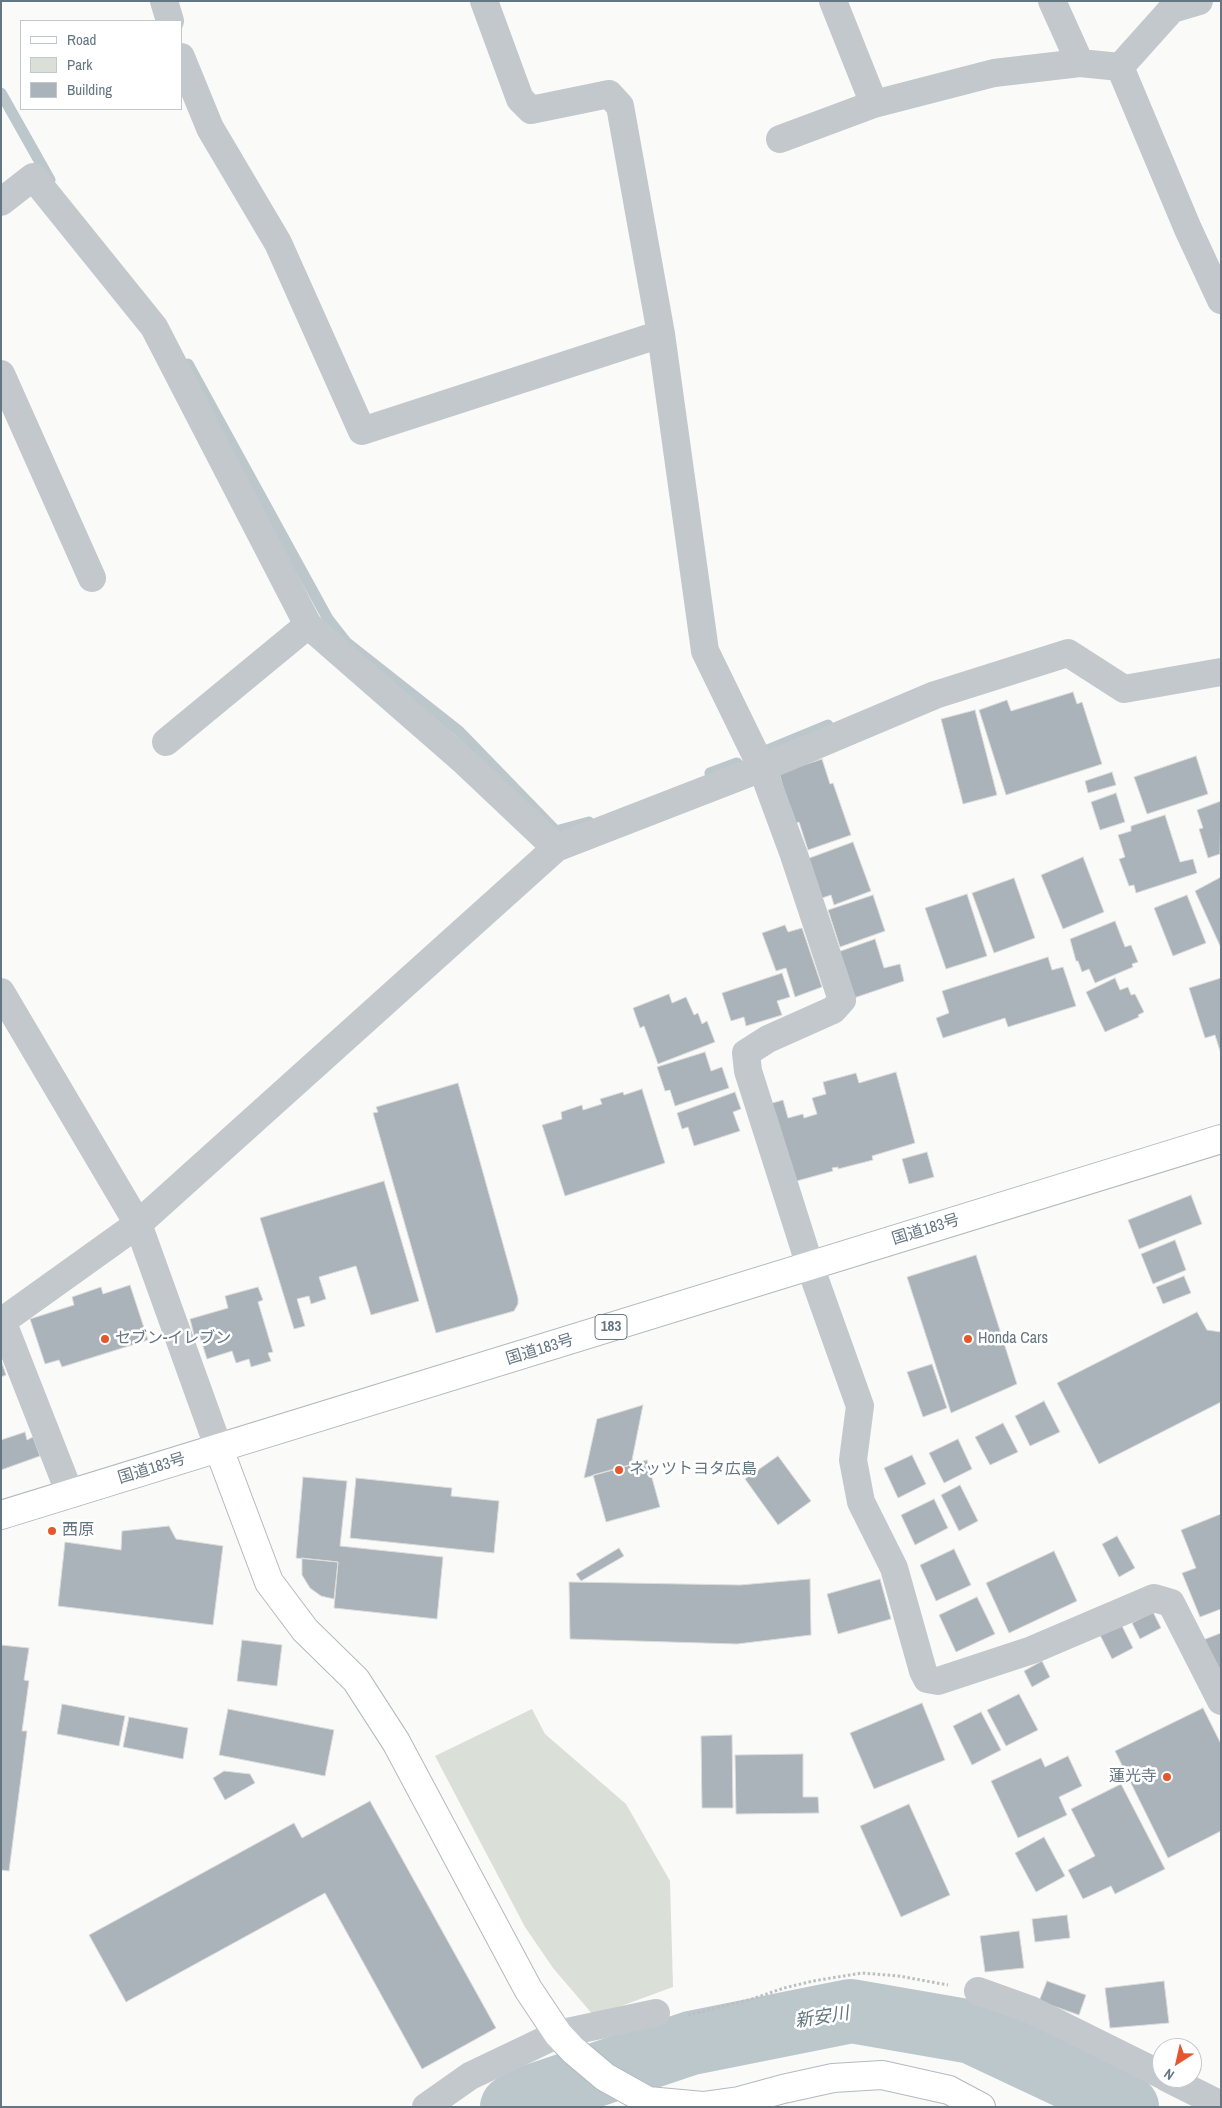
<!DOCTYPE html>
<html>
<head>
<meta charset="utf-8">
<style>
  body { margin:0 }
  #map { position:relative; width:1222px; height:2108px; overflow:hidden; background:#fafaf8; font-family:"Archivo Narrow",sans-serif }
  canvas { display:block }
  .frame { position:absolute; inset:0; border:2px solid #657683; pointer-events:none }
  .legend { position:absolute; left:20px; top:20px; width:162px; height:90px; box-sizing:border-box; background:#fff; border:1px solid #c1c8cd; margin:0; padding:6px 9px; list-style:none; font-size:15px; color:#657683 }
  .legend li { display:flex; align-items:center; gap:10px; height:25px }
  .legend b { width:25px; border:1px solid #c1c8cd }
  .north { position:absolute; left:1152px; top:2038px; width:50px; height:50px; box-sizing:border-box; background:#fff; border:1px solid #c1c8cd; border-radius:50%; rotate:215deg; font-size:14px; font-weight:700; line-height:20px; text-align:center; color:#657683 }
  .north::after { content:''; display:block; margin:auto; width:18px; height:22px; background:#e4572e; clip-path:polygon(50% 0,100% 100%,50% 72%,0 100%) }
</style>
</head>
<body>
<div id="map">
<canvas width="1222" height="2108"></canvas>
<div class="frame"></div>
<ul class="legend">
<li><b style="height:6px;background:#fff"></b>Road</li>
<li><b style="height:14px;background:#dadfd7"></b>Park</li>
<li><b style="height:14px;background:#aab3b9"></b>Building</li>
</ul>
<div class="north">N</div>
</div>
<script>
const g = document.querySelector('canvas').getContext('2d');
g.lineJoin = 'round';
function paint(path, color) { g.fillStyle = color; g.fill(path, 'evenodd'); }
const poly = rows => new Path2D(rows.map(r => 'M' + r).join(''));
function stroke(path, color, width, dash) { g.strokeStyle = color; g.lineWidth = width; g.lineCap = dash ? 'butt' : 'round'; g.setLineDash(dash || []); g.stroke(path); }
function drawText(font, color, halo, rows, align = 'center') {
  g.font = font + ' "Archivo Narrow","Noto Sans JP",sans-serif'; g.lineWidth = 5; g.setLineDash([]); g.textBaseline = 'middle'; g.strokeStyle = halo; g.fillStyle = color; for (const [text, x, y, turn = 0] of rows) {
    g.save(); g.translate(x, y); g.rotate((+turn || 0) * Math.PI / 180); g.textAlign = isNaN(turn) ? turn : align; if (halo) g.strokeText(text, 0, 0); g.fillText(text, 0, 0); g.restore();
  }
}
paint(poly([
  [532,1709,545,1734,626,1804,670,1881,673,1987,594,2016,553,1968,525,1927,435,1756]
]), '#dadfd7');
stroke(poly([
  [1,93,50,180],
  [188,364,328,619,346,642,459,731,556,831,589,822],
  [760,753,828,725],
  [710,773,737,763]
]), '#bbc7cb', 11);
stroke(poly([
  [512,2107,527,2098,691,2043,851,2011,972,2032,1106,2095,1127,2107]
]), '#bbc7cb', 64);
const building = poly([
  [1073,692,1077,704,1082,702,1102,764,1006,795,979,710,1007,700,1011,711,1073,692],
  [975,710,997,795,963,804,941,719,975,710],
  [1196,756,1208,794,1147,814,1134,777,1196,756],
  [822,759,830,784,833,783,851,835,808,850,799,822,794,824,779,773,822,759],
  [1112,772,1116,785,1088,793,1085,781,1112,772],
  [1116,793,1125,822,1100,830,1091,802,1116,793],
  [1221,801,1220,854,1208,858,1199,829,1203,828,1197,810,1221,801],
  [1165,815,1180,862,1193,859,1197,873,1136,893,1134,885,1129,886,1119,859,1125,857,1118,835,1131,831,1131,826,1165,815],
  [853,842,871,891,834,905,831,895,819,899,804,860,853,842],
  [1083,857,1104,912,1063,929,1041,875,1083,857],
  [1221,877,1221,948,1195,891,1221,877],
  [1014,878,1035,938,994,953,972,893,1014,878],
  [967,894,987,956,946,969,925,908,967,894],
  [873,895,885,931,840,947,828,910,873,895],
  [1187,895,1206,943,1173,956,1154,908,1187,895],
  [1115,921,1125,947,1131,945,1138,962,1132,964,1133,967,1095,983,1089,969,1082,972,1078,961,1076,961,1070,939,1115,921],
  [785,925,788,932,802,928,822,987,795,997,786,968,776,971,762,933,785,925],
  [875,939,884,968,900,964,904,981,854,998,838,952,875,939],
  [1048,957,1052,970,1063,967,1076,1006,1008,1027,1005,1018,943,1038,936,1018,949,1013,942,991,1048,957],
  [782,973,790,997,777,1001,782,1015,746,1026,744,1017,731,1021,722,993,782,973],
  [1115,978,1120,990,1128,987,1131,995,1135,994,1144,1012,1138,1015,1139,1017,1105,1032,1086,992,1115,978],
  [1221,978,1221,1054,1215,1035,1205,1038,1189,988,1221,978],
  [669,994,672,1003,686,997,694,1015,698,1013,702,1024,707,1021,715,1042,658,1064,644,1026,640,1028,633,1008,669,994],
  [705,1052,711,1071,722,1067,729,1088,675,1106,670,1090,665,1091,657,1067,705,1052],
  [896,1072,915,1143,872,1156,873,1160,838,1169,838,1167,832,1168,833,1171,793,1182,769,1104,783,1100,788,1118,803,1114,804,1118,817,1114,812,1098,826,1094,823,1082,856,1073,859,1083,896,1072],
  [458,1083,518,1298,518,1304,514,1311,436,1333,373,1113,378,1112,376,1107,458,1083],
  [642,1089,665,1163,565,1196,542,1125,562,1119,561,1112,582,1105,583,1110,602,1104,600,1099,623,1092,624,1095,642,1089],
  [735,1092,741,1109,733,1112,740,1131,694,1146,688,1127,682,1129,677,1113,735,1092],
  [927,1152,934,1177,909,1184,902,1159,927,1152],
  [384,1181,419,1301,371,1315,356,1266,319,1277,326,1299,311,1304,309,1296,297,1299,305,1326,294,1329,260,1218,384,1181],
  [1191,1195,1202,1224,1139,1249,1128,1220,1191,1195],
  [1175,1240,1186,1270,1153,1284,1141,1254,1175,1240],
  [976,1255,1017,1384,951,1413,907,1277,976,1255],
  [1184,1276,1191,1293,1163,1304,1156,1287,1184,1276],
  [130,1285,148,1340,62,1367,59,1360,45,1364,30,1319,74,1305,72,1297,101,1287,103,1294,130,1285],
  [258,1287,263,1300,258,1302,273,1352,268,1353,271,1361,251,1367,249,1359,236,1363,232,1351,207,1359,200,1337,195,1339,190,1319,228,1308,225,1296,258,1287],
  [1197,1312,1207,1330,1221,1332,1221,1402,1099,1464,1057,1383,1197,1312],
  [1,1360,6,1375,1,1377,1,1360],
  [932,1364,947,1408,923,1417,907,1372,932,1364],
  [1044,1401,1060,1432,1030,1446,1015,1416,1044,1401],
  [643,1405,631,1465,584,1478,597,1419,643,1405],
  [1003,1423,1018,1452,990,1465,975,1437,1003,1423],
  [25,1432,27,1440,33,1437,40,1456,1,1470,1,1440,25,1432],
  [958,1439,972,1469,944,1483,929,1453,958,1439],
  [912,1455,926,1484,898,1498,884,1468,912,1455],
  [778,1456,811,1501,778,1525,745,1479,778,1456],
  [647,1460,660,1507,606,1522,593,1475,647,1460],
  [303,1477,347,1481,340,1546,443,1557,437,1619,334,1608,338,1562,296,1558,303,1477],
  [356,1478,452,1488,451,1496,499,1501,494,1553,350,1538,356,1478],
  [960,1485,978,1521,959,1531,941,1495,960,1485],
  [934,1499,948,1528,915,1545,901,1515,934,1499],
  [1221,1514,1221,1609,1200,1617,1182,1573,1196,1568,1181,1530,1221,1514],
  [169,1526,176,1539,223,1546,213,1625,58,1606,65,1542,121,1550,122,1531,169,1526],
  [1117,1536,1135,1568,1119,1577,1102,1544,1117,1536],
  [619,1548,624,1556,581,1581,576,1574,619,1548],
  [954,1549,971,1585,936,1601,920,1565,954,1549],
  [1054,1551,1077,1601,1009,1633,986,1583,1054,1551],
  [302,1558,338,1562,334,1599,321,1596,310,1588,302,1575,302,1558],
  [810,1579,811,1635,737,1644,570,1639,569,1582,740,1585,810,1579],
  [880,1579,891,1619,838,1634,827,1594,880,1579],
  [977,1597,995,1634,956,1652,939,1615,977,1597],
  [1153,1612,1161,1628,1140,1639,1132,1623,1153,1612],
  [1121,1624,1133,1648,1112,1659,1100,1635,1121,1624],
  [1221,1633,1221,1682,1203,1640,1221,1633],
  [242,1640,282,1645,277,1686,237,1681,242,1640],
  [1,1645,29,1648,24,1680,29,1681,22,1731,27,1731,9,1871,1,1870,1,1645],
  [1042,1661,1050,1677,1032,1687,1024,1671,1042,1661],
  [1019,1694,1038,1730,1006,1746,987,1710,1019,1694],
  [922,1703,945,1760,874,1789,850,1733,922,1703],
  [62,1704,125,1716,119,1746,57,1734,62,1704],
  [1203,1708,1221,1744,1221,1831,1168,1858,1115,1751,1203,1708],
  [228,1709,334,1730,325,1776,219,1755,228,1709],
  [981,1712,1001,1750,972,1765,953,1726,981,1712],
  [129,1717,188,1728,183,1759,123,1747,129,1717],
  [732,1735,733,1808,702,1808,701,1736,732,1735],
  [803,1754,803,1797,818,1797,819,1813,736,1814,735,1755,803,1754],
  [1068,1756,1082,1786,1059,1797,1067,1815,1018,1838,991,1781,1041,1758,1045,1767,1068,1756],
  [224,1771,250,1774,255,1783,225,1800,213,1778,224,1771],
  [1121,1784,1165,1869,1115,1894,1111,1886,1083,1899,1068,1870,1095,1856,1071,1809,1121,1784],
  [370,1801,496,2028,422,2069,325,1893,126,2002,89,1935,294,1823,302,1838,370,1801],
  [909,1804,950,1895,901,1917,860,1826,909,1804],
  [1044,1837,1065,1876,1036,1892,1015,1853,1044,1837],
  [1067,1915,1070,1938,1035,1942,1032,1919,1067,1915],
  [1019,1931,1024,1968,985,1972,980,1936,1019,1931],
  [1047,1981,1086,1995,1079,2015,1039,2001,1047,1981],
  [1164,1981,1169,2023,1110,2028,1105,1988,1164,1981]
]);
paint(building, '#aab3b9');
stroke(building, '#dcdcda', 1);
const secondary = poly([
  [219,1449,269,1582,305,1630,356,1680,396,1742,528,1989,558,2034,573,2050,605,2077,648,2101,703,2106,739,2101,783,2089,833,2078,882,2075,949,2090,981,2107]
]);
const highway = poly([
  [1,1515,1221,1139]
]);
stroke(secondary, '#b3babf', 30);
stroke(highway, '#b4b9bd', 30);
stroke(poly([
  [688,2015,752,1999,784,1988,813,1981,862,1973,899,1976,948,1985]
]), '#bbbfc2', 3, [2.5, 2.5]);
stroke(poly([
  [164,1,170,21],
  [484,1,520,99,531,110,609,94,620,106,661,334,705,651,762,768,794,855,842,1000,833,1010,768,1039,746,1053,748,1071,810,1266,860,1406,853,1460,861,1502,894,1568,923,1671,927,1679,938,1681,1032,1650,1154,1598,1171,1603,1221,1701],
  [833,1,874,104],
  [1052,1,1080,63],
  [1199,1,1172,9,1120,67,1188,229,1221,300],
  [181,57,210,128,278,243,362,431,661,334],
  [780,139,874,104,994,73,1080,63,1120,67],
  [1,202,33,177,154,327,308,625,465,762,556,848],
  [1,374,92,578],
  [166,742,308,625],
  [1,992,138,1224,219,1449],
  [1,1322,138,1224,556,848,762,768,935,695,1068,653,1124,689,1221,672],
  [3,1323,70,1494],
  [978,1991,1031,2010,1162,2075],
  [1167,2078,1221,2105],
  [426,2107,470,2076,558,2034,656,2013]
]), '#c3c8cc', 28);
stroke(secondary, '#fff', 28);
stroke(highway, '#fff', 28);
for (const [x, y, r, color] of [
  [105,1339,5,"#e4572e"],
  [968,1339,5,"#e4572e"],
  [619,1470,5,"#e4572e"],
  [52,1531,5,"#e4572e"],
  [1167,1777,5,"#e4572e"]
]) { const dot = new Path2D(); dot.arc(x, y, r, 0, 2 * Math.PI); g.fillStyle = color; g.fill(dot); stroke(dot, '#fff', 2); }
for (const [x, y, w] of [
  [611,1327,32]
]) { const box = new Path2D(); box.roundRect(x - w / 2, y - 12.5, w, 25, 4); g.fillStyle = '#fff'; g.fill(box); stroke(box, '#657683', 1); }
drawText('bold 15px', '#657683', null, [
  ["183",611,1327]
]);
drawText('16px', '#657683', '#fff', [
  ["国道183号",926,1230,-17],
  ["国道183号",540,1350,-17],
  ["国道183号",152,1469,-17]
]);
drawText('16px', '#657683', '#fff', [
  ["セブン-イレブン",115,1339],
  ["Honda Cars",978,1339],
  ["ネッツトヨタ広島",629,1470],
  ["西原",62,1531],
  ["蓮光寺",1157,1777,"right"]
], 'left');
drawText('italic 18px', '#60757c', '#fff', [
  ["新安川",822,2018,-9]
]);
</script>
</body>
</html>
